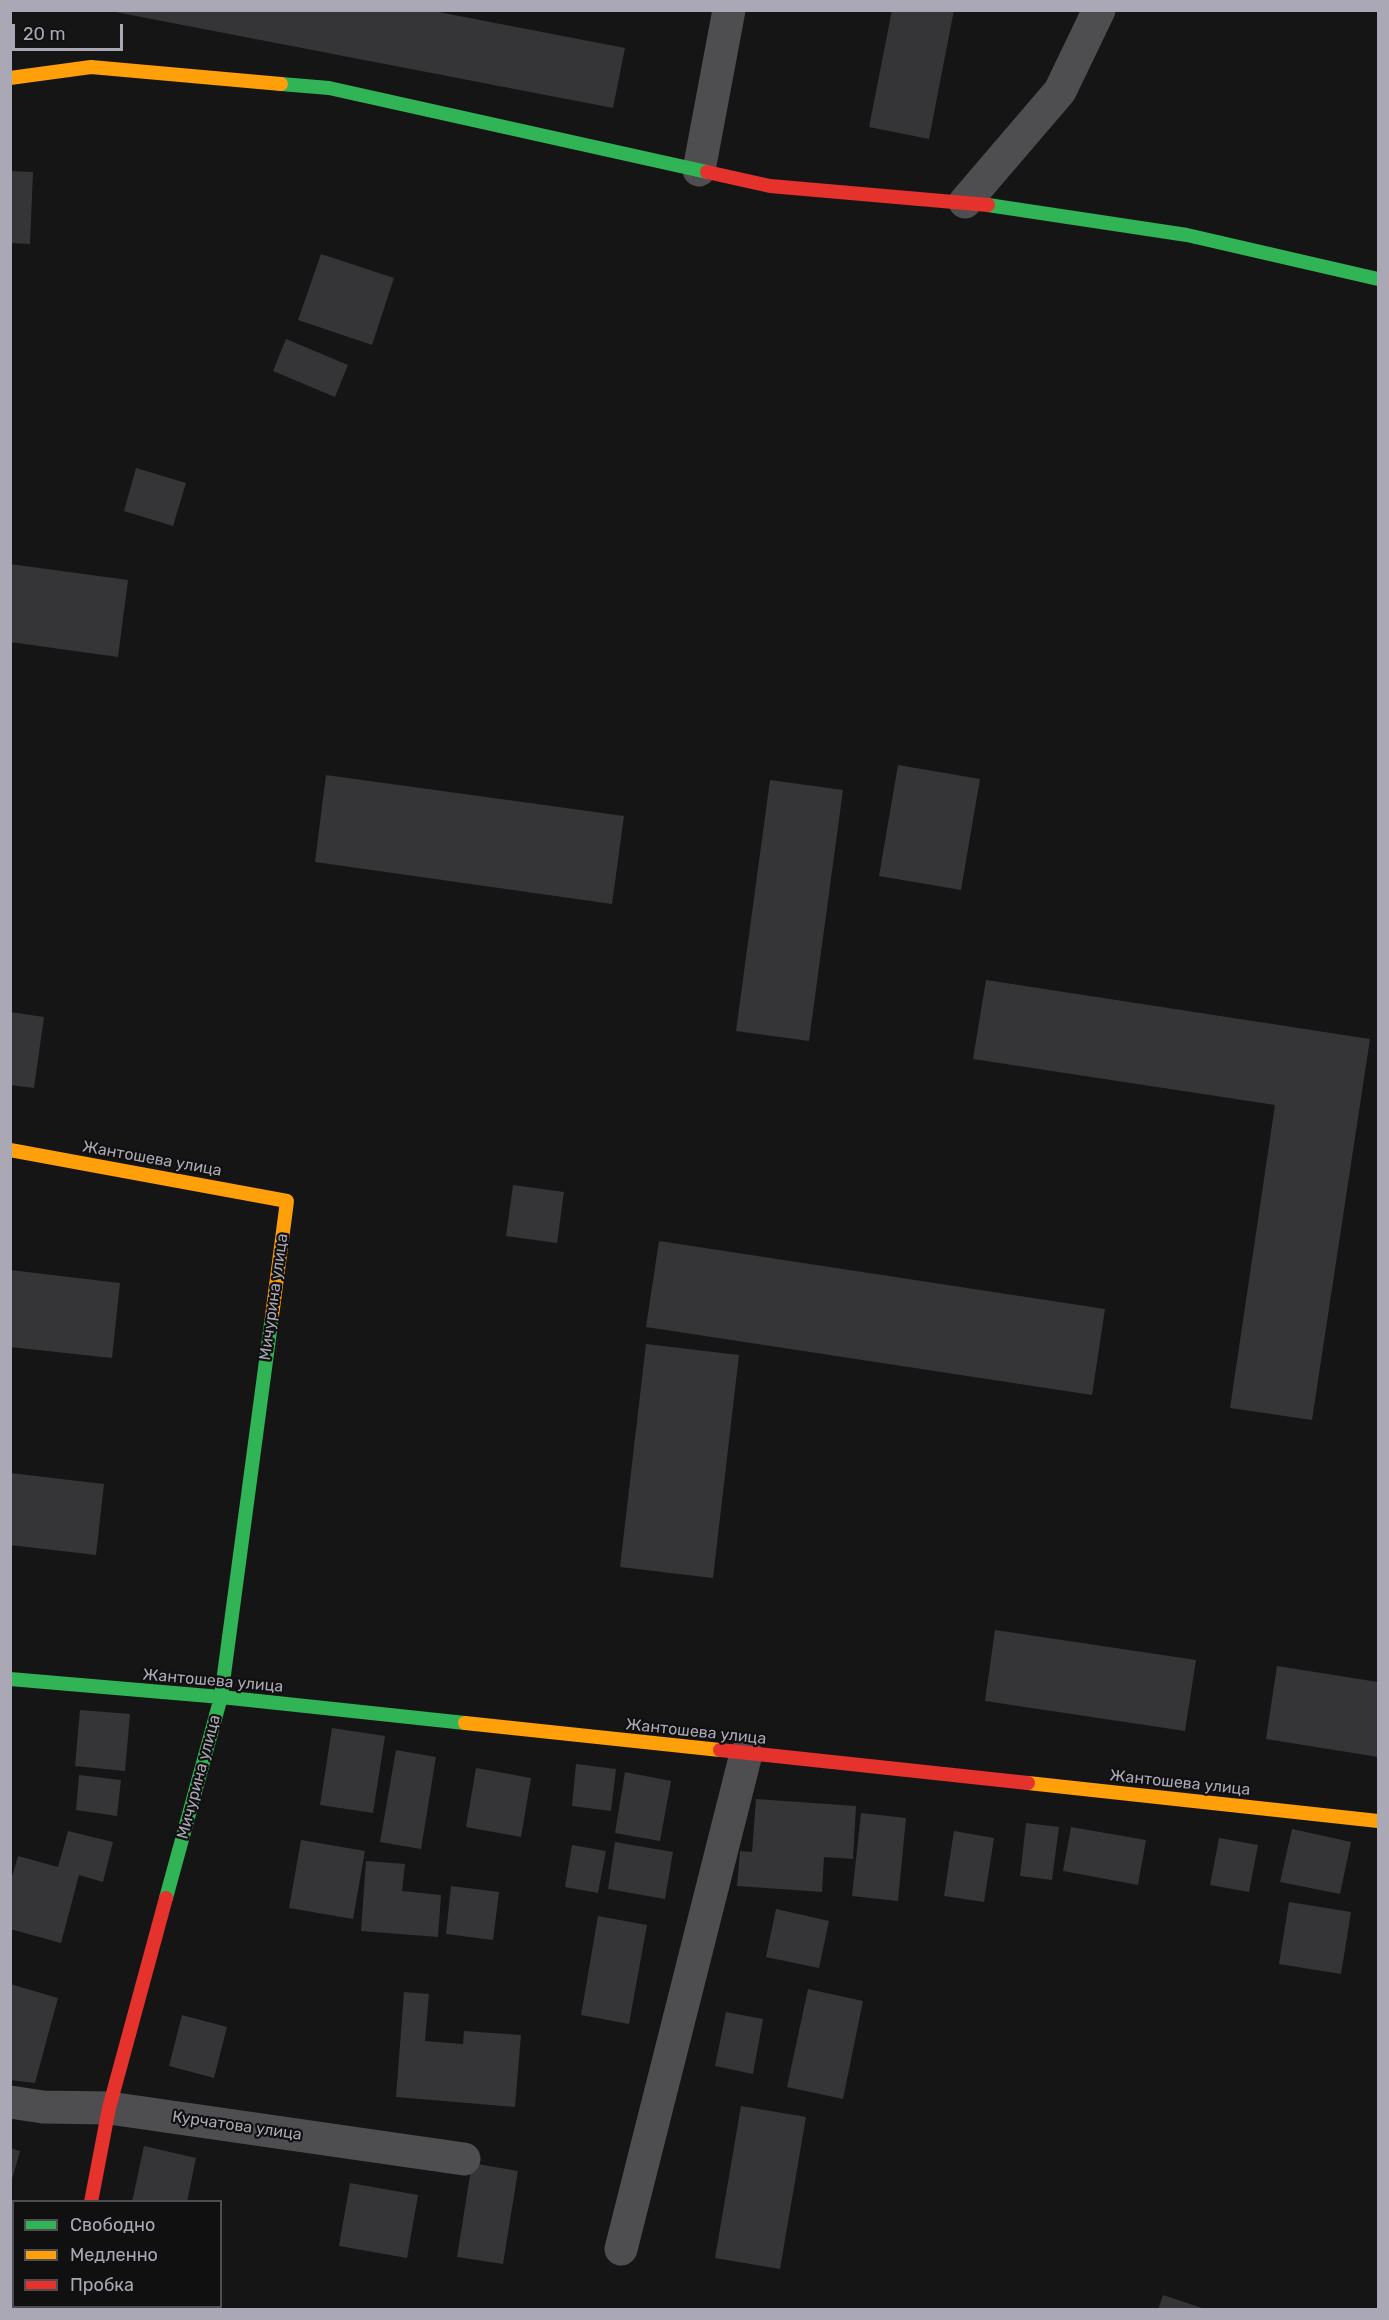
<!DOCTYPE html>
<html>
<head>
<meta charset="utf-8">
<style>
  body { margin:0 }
  #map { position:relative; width:1389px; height:2320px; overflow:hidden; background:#161516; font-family:Rubik,sans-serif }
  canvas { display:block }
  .frame { position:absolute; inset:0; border:12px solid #aba8b5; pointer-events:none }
  .legend { position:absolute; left:12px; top:2200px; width:210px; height:108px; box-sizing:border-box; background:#111011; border:2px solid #4f4d53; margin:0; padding:8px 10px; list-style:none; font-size:18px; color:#aba8b5 }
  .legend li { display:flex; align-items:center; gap:12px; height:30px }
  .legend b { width:30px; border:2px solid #4f4d53 }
  .scale { position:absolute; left:12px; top:24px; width:111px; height:27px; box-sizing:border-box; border:3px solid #aba8b5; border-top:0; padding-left:8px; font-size:18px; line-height:21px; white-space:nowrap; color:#aba8b5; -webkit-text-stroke:4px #111011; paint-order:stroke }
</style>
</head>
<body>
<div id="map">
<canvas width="1389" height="2320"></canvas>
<div class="frame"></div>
<ul class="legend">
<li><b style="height:8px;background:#30b455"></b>Свободно</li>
<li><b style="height:8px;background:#ff9f0a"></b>Медленно</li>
<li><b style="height:8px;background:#e5322d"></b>Пробка</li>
</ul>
<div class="scale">20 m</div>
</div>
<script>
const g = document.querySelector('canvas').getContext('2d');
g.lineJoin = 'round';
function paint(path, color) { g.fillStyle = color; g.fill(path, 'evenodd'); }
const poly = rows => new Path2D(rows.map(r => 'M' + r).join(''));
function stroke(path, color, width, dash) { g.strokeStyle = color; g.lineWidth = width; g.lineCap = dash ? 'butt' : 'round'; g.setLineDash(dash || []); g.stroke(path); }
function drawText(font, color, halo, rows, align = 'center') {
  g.font = font + ' Rubik,sans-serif'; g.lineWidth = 4.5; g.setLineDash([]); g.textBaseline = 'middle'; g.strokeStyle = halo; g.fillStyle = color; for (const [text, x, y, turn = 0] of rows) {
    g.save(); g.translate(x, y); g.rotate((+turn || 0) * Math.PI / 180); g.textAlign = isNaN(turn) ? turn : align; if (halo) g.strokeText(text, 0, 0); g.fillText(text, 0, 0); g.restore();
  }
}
paint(poly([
  [105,10,428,10,625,48,613,108],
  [892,10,954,10,929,139,869,127],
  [10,171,33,172,30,244,10,243],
  [321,254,394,278,372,345,298,320],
  [286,339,348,365,335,397,273,371],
  [136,468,186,483,173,526,124,511],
  [10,564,128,580,118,657,10,642],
  [898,765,980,779,961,890,879,876],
  [326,775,624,816,612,904,315,862],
  [770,780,843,790,809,1041,736,1031],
  [986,980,1370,1039,1312,1420,1230,1408,1275,1105,973,1059],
  [10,1012,44,1017,34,1088,10,1085],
  [513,1185,564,1192,557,1243,506,1236],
  [659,1241,1105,1309,1092,1395,646,1327],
  [10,1270,120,1283,112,1358,10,1347],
  [646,1344,739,1355,713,1578,620,1567],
  [10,1473,104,1484,96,1555,10,1545],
  [995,1630,1196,1660,1185,1731,985,1701],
  [1277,1666,1378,1682,1378,1757,1266,1739],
  [80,1710,130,1714,125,1771,75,1766],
  [332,1728,385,1736,373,1813,320,1805],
  [396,1750,436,1757,421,1849,380,1842],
  [576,1764,616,1769,611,1811,572,1806],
  [476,1768,531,1778,521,1837,466,1827],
  [625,1772,671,1781,660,1841,615,1833],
  [79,1775,121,1780,117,1816,76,1810],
  [756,1799,856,1806,853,1859,824,1857,822,1892,737,1886,740,1851,752,1852],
  [861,1813,906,1818,898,1901,852,1896],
  [1026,1823,1059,1827,1052,1880,1020,1876],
  [1071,1827,1146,1840,1138,1885,1063,1871],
  [1292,1829,1351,1842,1340,1894,1280,1882],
  [68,1831,113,1842,103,1882,79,1875,61,1943,10,1929,10,1884,18,1856,58,1867],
  [954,1831,994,1838,984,1902,944,1896],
  [1219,1838,1258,1845,1249,1892,1210,1885],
  [301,1840,365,1851,353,1919,289,1908],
  [615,1842,673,1852,665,1899,608,1889],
  [572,1845,606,1851,598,1893,565,1887],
  [366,1861,405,1864,402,1891,441,1895,438,1937,361,1931],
  [451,1886,499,1892,493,1940,446,1934],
  [1289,1902,1351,1912,1341,1974,1279,1964],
  [776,1909,829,1921,819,1968,766,1957],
  [598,1916,647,1925,629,2024,581,2015],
  [10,1984,58,1998,35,2083,10,2080],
  [808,1989,863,2001,843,2099,787,2087],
  [404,1992,429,1994,425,2041,463,2044,464,2031,521,2035,515,2107,396,2097],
  [726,2012,763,2019,753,2074,715,2066],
  [182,2015,227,2027,214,2078,169,2066],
  [741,2106,806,2117,780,2269,715,2258],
  [144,2146,196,2158,187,2202,132,2202],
  [10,2148,20,2151,11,2183,10,2183],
  [472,2163,518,2171,503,2264,457,2257],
  [350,2183,418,2195,407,2258,339,2246],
  [1163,2295,1205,2309,1205,2310,1158,2310],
  [120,2306,167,2306,166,2310,120,2310]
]), '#353436');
stroke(poly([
  [699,170,729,10],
  [965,202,1060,91,1099,10],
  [10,2102,43,2107,109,2108,464,2159],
  [621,2249,746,1754],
  [71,2310,71,2306]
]), '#4e4e51', 33);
stroke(poly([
  [281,84,329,88,707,172],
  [988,205,1187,235,1378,279],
  [10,1679,221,1697,465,1723],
  [166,1898,221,1697,272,1316]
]), '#30b455', 14);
stroke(poly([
  [10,78,91,67,281,84],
  [10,1150,287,1201,272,1316],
  [465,1723,720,1750],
  [1028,1783,1378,1821]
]), '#ff9f0a', 14);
stroke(poly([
  [707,172,770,186,988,205],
  [720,1750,1028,1783],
  [91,2202,109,2108,166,1898]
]), '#e5322d', 14);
drawText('16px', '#aba8b5', '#111011', [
  ["Жантошева улица",152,1159,10],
  ["Мичурина улица",274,1297,-82],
  ["Жантошева улица",213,1681,5],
  ["Жантошева улица",696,1732,6],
  ["Мичурина улица",199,1777,-75],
  ["Жантошева улица",1180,1783,6],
  ["Курчатова улица",237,2126,8]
]);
</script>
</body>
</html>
